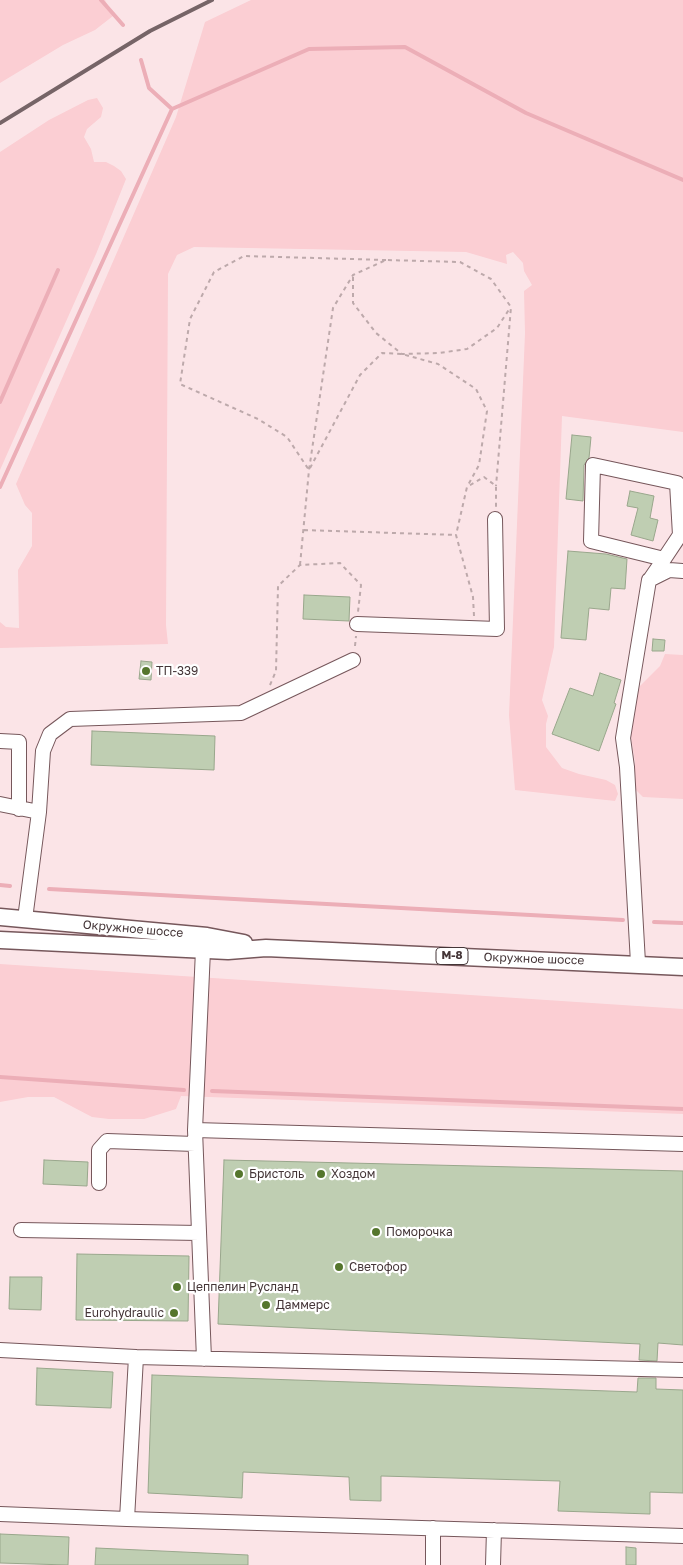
<!DOCTYPE html>
<html>
<head>
<meta charset="utf-8">
<style>
  body { margin:0 }
  canvas { display:block; background:#fbe4e7 }
</style>
</head>
<body>
<canvas width="683" height="1565"></canvas>
<script>
const g = document.querySelector('canvas').getContext('2d');
g.lineJoin = 'round';
function paint(path, color) { g.fillStyle = color; g.fill(path, 'evenodd'); }
const poly = rows => new Path2D(rows.map(r => 'M' + r).join(''));
function stroke(path, color, width, dash) { g.strokeStyle = color; g.lineWidth = width; g.lineCap = dash ? 'butt' : 'round'; g.setLineDash(dash || []); g.stroke(path); }
function drawText(font, color, halo, rows, align = 'center') {
  g.font = font + ' "Golos Text",sans-serif'; g.lineWidth = 4.5; g.setLineDash([]); g.textBaseline = 'middle'; g.strokeStyle = halo; g.fillStyle = color; for (const [text, x, y, turn = 0] of rows) {
    g.save(); g.translate(x, y); g.rotate((+turn || 0) * Math.PI / 180); g.textAlign = isNaN(turn) ? turn : align; if (halo) g.strokeText(text, 0, 0); g.fillText(text, 0, 0); g.restore();
  }
}
paint(poly([
  [0,0,105,0,113,16,95,30,63,45,0,83],
  [251,0,683,0,683,432,562,416,554,647,542,700,548,716,546,724,546,747,562,768,579,774,606,780,615,785,618,794,615,801,515,790,509,715,525,333,524,291,532,285,524,271,523,263,513,252,506,255,507,264,466,252,194,247,177,255,168,274,166,625,168,644,0,648,0,622,6,627,19,628,18,570,32,546,32,513,25,505,16,484,176,117,205,22],
  [97,98,103,108,101,117,87,129,84,137,91,149,94,162,106,162,114,166,121,171,126,179,96,254,0,470,0,152,49,120,88,100],
  [665,654,683,655,683,799,643,797,634,788,635,762,630,730,637,695,640,686,660,666],
  [0,964,683,1009,683,1114,181,1096,176,1109,144,1119,109,1119,92,1117,54,1097,28,1097,0,1102]
]), '#fbced3');
stroke(poly([
  [101,0,123,25],
  [172,109,309,49,405,47,526,113,683,180],
  [0,402,58,270],
  [0,487,172,109,149,88,141,60],
  [0,885,10,886],
  [49,889,623,920],
  [654,922,683,923],
  [0,1077,184,1090],
  [212,1091,683,1109]
]), '#ecaeb7', 4);
const building = poly([
  [572,435,591,437,589,458,584,465,583,501,566,499,572,435],
  [630,491,654,496,650,518,658,520,653,541,631,535,638,508,627,506,630,491],
  [568,551,606,554,627,559,625,589,611,588,609,610,589,608,586,640,561,638,568,551],
  [304,595,350,597,349,621,303,619,304,595],
  [653,639,665,640,664,651,652,651,653,639],
  [141,661,152,662,151,680,139,679,141,661],
  [600,673,621,680,614,703,616,704,599,751,552,734,570,688,593,696,600,673],
  [92,731,215,736,214,770,91,765,92,731],
  [44,1160,88,1162,87,1186,43,1184,44,1160],
  [224,1160,683,1171,683,1345,658,1343,657,1361,639,1360,640,1344,218,1324,224,1160],
  [77,1254,189,1256,188,1321,76,1320,77,1254],
  [10,1277,42,1277,41,1310,9,1309,10,1277],
  [37,1368,113,1372,111,1408,36,1405,37,1368],
  [152,1375,637,1392,638,1378,656,1378,656,1389,683,1390,683,1493,650,1492,650,1514,558,1511,560,1481,381,1476,381,1501,350,1500,349,1477,243,1472,242,1498,148,1493,152,1375],
  [0,1534,69,1537,68,1565,0,1563,0,1534],
  [626,1547,636,1548,636,1565,626,1565,626,1547],
  [96,1548,248,1555,248,1565,95,1565,96,1548]
]);
paint(building, '#bfceb2');
stroke(building, '#99a78c', 1);
const minor = poly([
  [651,578,664,559,680,535,677,483,593,465,591,541,664,559],
  [357,624,497,629,495,519],
  [0,741,19,742,19,809],
  [0,804,39,812],
  [25,919,39,812,43,751,50,734,70,719,241,713,353,660],
  [203,950,195,1130,204,1359],
  [638,963,627,767,623,738,649,580,669,570,683,571],
  [195,1130,683,1144],
  [99,1183,99,1150,107,1141,195,1144],
  [21,1230,199,1233],
  [0,1350,136,1357,683,1370],
  [0,1514,127,1519,683,1536],
  [127,1519,136,1357],
  [433,1528,433,1565],
  [493,1565,494,1530]
]);
const major = poly([
  [0,917,207,936,244,943],
  [0,940,228,951,266,948,683,967]
]);
stroke(minor, '#76575b', 16);
stroke(major, '#76575b', 19);
stroke(poly([
  [386,260,244,256,214,272,190,319,180,384,258,419,287,437,309,470,360,375,382,353,402,354,438,364,476,389,487,411,479,465,467,487],
  [353,277,353,303,376,333,402,354,439,353,467,349,497,328,510,308],
  [304,530,456,535],
  [300,565,309,470,333,308,353,275,386,260,460,262,491,279,511,307,496,486],
  [474,616,473,597,456,535,467,487,484,477,496,486,496,507],
  [355,646,356,636],
  [270,685,276,671,278,586,300,565,340,563,361,585,358,612]
]), '#bda9ab', 2, [4, 4]);
stroke(minor, '#fff', 14);
stroke(major, '#fff', 16);
stroke(poly([
  [0,123,150,31,212,0]
]), '#766467', 4);
for (const [x, y, r, color] of [
  [146,671,5,"#55762d"],
  [239,1174,5,"#55762d"],
  [321,1174,5,"#55762d"],
  [376,1232,5,"#55762d"],
  [339,1267,5,"#55762d"],
  [177,1287,5,"#55762d"],
  [266,1305,5,"#55762d"],
  [174,1313,5,"#55762d"]
]) { const dot = new Path2D(); dot.arc(x, y, r, 0, 2 * Math.PI); g.fillStyle = color; g.fill(dot); stroke(dot, '#fff', 2); }
for (const [x, y, w] of [
  [452,956,32]
]) { const box = new Path2D(); box.roundRect(x - w / 2, y - 8.5, w, 17, 4); g.fillStyle = '#fff'; g.fill(box); stroke(box, '#443537', 1); }
drawText('bold 11px', '#443537', null, [
  ["М-8",452,956]
]);
drawText('12px', '#443537', '#fff', [
  ["ТП-339",156,671],
  ["Бристоль",249,1174],
  ["Хоздом",331,1174],
  ["Поморочка",386,1232],
  ["Светофор",349,1267],
  ["Цеппелин Русланд",187,1287],
  ["Даммерс",276,1305],
  ["Eurohydraulic",164,1313,"right"]
], 'left');
drawText('12px', '#443537', '#fff', [
  ["Окружное шоссе",133,929,5],
  ["Окружное шоссе",534,959,2]
]);
</script>
</body>
</html>
